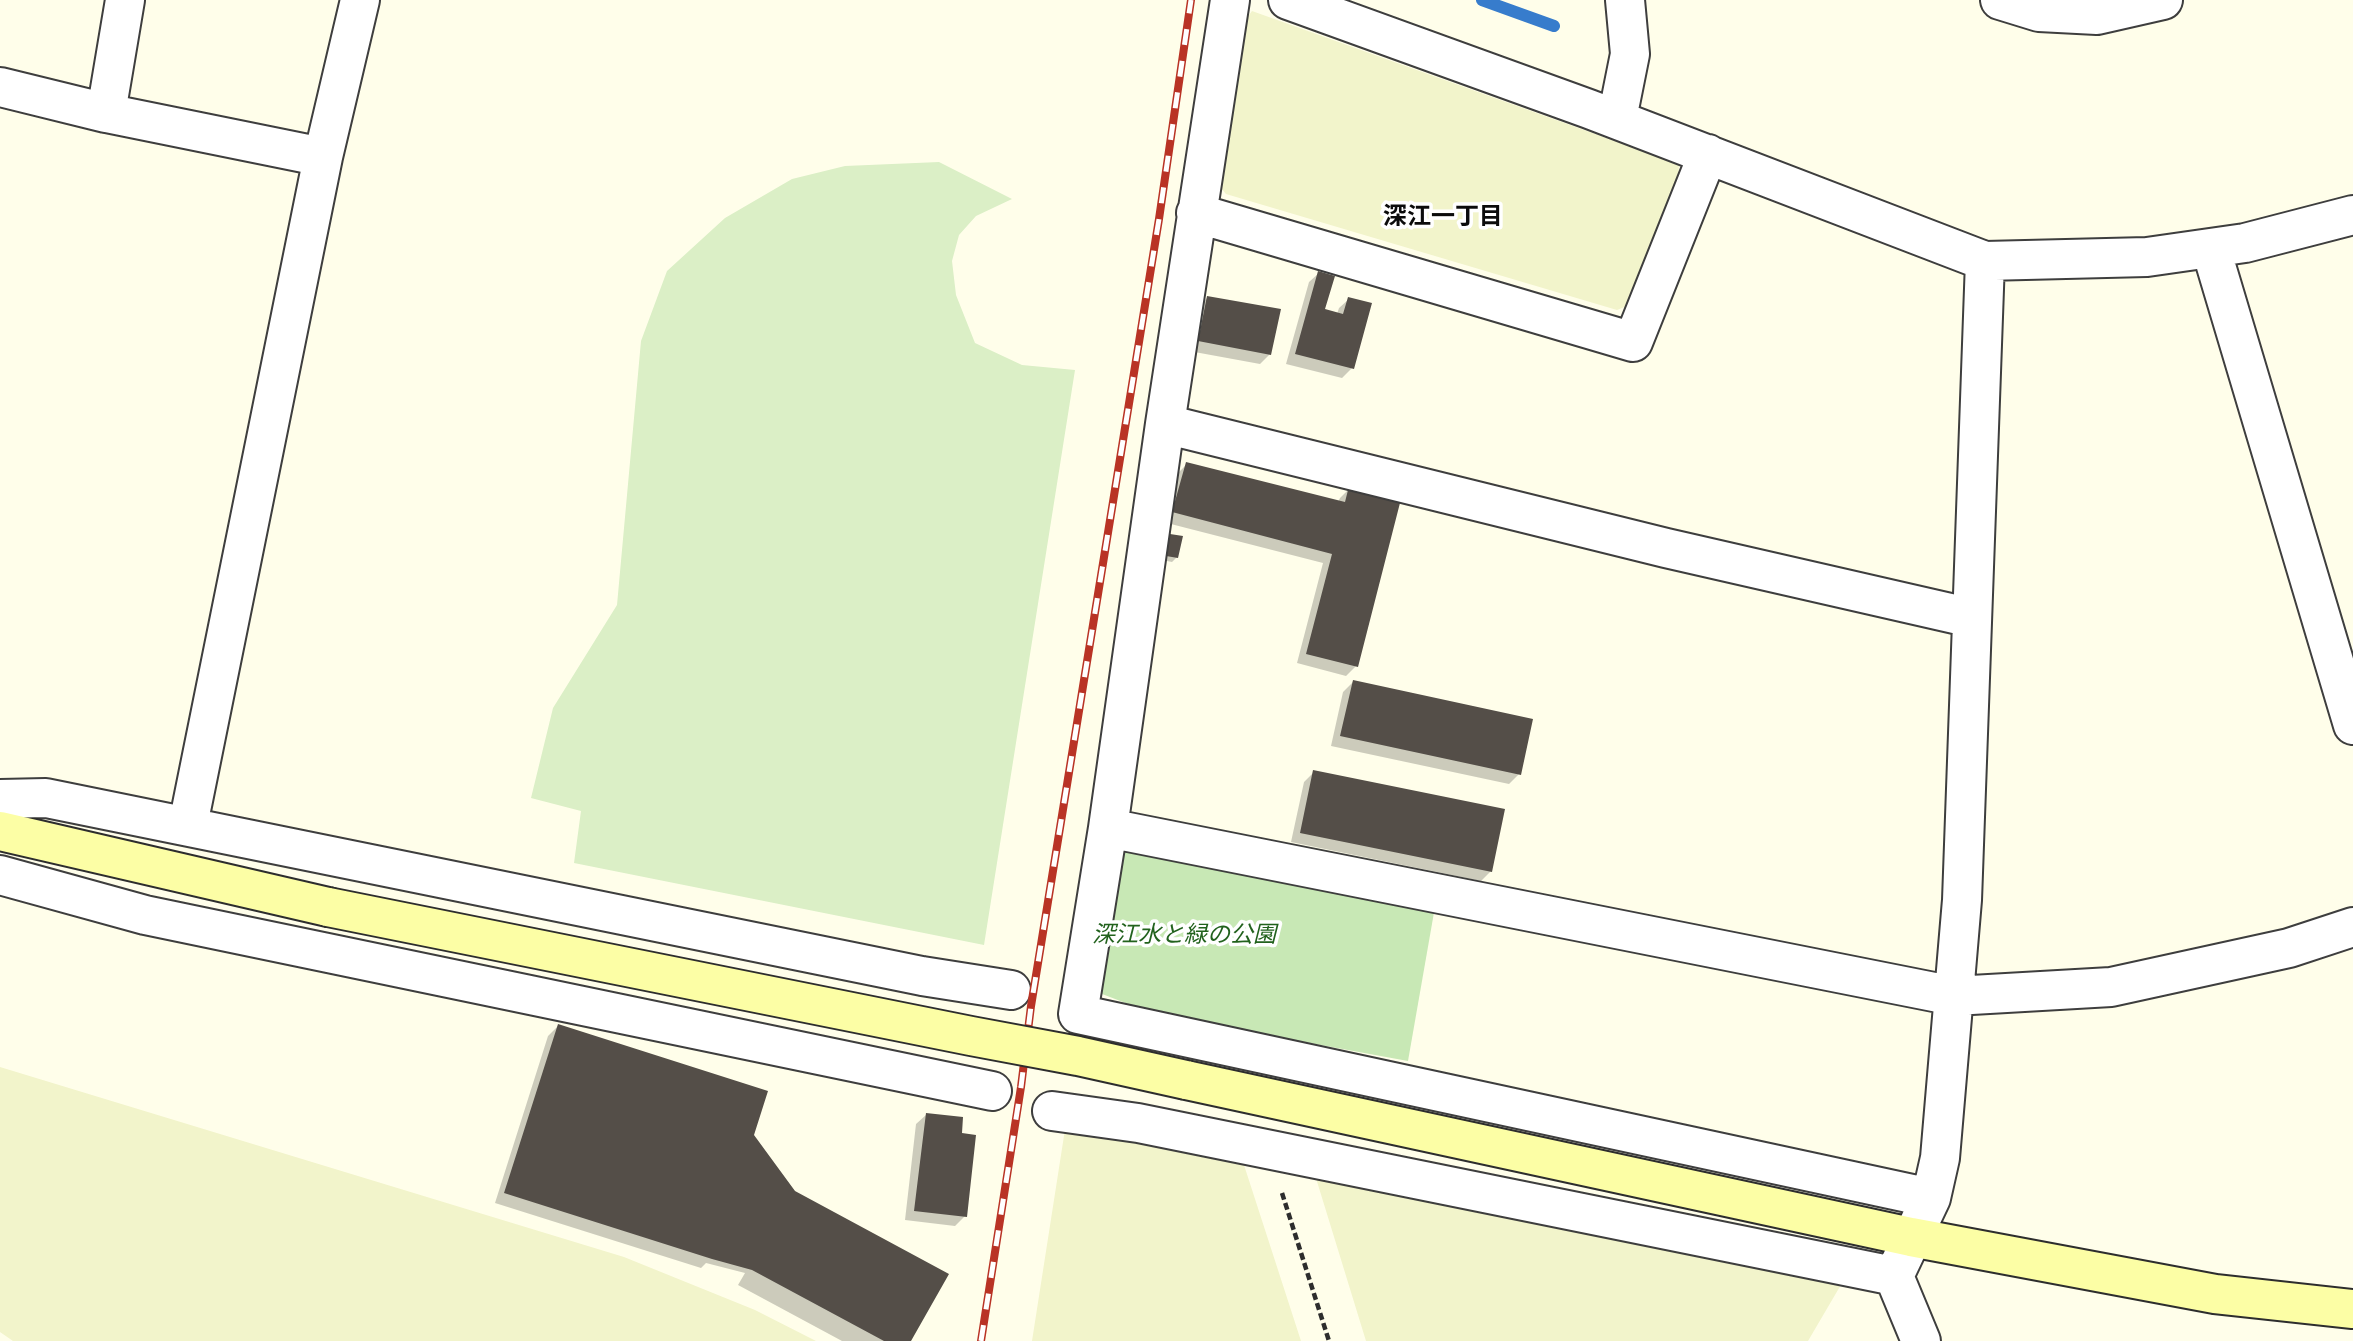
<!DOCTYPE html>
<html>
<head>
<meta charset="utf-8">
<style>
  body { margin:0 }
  canvas { display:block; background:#fffeea }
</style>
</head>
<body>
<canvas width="2353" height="1341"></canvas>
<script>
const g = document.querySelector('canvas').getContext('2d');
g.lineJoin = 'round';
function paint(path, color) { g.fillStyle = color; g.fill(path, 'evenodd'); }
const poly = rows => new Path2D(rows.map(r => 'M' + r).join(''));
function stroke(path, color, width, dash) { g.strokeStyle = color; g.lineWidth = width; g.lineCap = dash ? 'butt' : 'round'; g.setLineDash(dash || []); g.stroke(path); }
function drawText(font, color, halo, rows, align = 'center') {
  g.font = font + ' Merriweather,"Noto Sans JP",serif'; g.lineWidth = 7; g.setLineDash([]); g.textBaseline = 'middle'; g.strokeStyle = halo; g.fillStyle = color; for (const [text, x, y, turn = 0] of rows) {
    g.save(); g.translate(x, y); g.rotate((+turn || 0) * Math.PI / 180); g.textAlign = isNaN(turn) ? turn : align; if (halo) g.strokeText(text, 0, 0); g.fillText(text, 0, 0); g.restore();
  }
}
paint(poly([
  [1252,11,1679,164,1678,181,1632,304,1617,310,1226,194,1221,188,1244,22],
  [0,1067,624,1257,755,1310,816,1341,13,1341,0,1332],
  [1066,1123,1244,1165,1301,1341,1032,1341],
  [1315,1175,1842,1283,1808,1341,1366,1341]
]), '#f2f4cb');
paint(poly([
  [1113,840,1436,901,1408,1061,1157,1015,1089,989]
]), '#c8e8b5');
paint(poly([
  [939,162,1012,199,976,216,959,235,952,261,956,295,975,343,1022,365,1075,370,984,945,574,863,581,811,531,798,553,708,617,605,641,341,667,271,725,218,792,179,845,166]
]), '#dbefc6');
paint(poly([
  [1319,273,1323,311,1337,314,1339,308,1349,299,1352,368,1342,378,1286,364,1309,282],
  [1208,297,1270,354,1260,364,1189,351,1198,307],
  [1187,464,1338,502,1340,498,1350,488,1356,666,1346,676,1297,663,1323,563,1163,522,1177,474],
  [1170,536,1177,557,1172,562,1162,560,1166,540],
  [1353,682,1519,774,1509,784,1331,746,1343,692],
  [1314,772,1491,871,1481,881,1291,842,1304,782],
  [558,1026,752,1135,909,1341,842,1341,738,1285,745,1273,706,1263,701,1268,495,1203,548,1036],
  [926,1115,965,1216,955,1226,905,1220,916,1124]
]), '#0003');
stroke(poly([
  [1482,0,1554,26]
]), '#377ccc', 12);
paint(poly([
  [1318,271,1335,276,1325,309,1343,314,1348,297,1372,303,1354,369,1295,354],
  [1207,296,1281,309,1271,355,1198,341],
  [1186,462,1345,502,1349,486,1401,499,1358,667,1306,654,1332,554,1172,512],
  [1170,534,1183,536,1178,558,1166,556],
  [1353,680,1533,719,1521,775,1340,736],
  [1313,770,1505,809,1492,872,1300,833],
  [558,1024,768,1091,754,1135,795,1191,949,1274,911,1341,884,1341,752,1270,712,1259,504,1193],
  [926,1113,963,1117,962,1133,976,1135,967,1217,914,1211]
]), '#544e48');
const street = poly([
  [1230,0,1165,424,1108,828,1078,1014,1931,1198],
  [1288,0,1589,109,1985,261,2147,257,2245,243,2353,215],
  [2000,0,2039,12,2097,15,2163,0],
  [0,87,106,113,323,157],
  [106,113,125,0],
  [1617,119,1630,54,1625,0],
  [1196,213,1633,342,1708,154],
  [2211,249,2353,725],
  [1165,424,1666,548,1972,618],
  [0,799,46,798,922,976,1011,990],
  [188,825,323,157,360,0],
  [1108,828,1954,996,2111,987,2289,948,2353,927],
  [0,875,145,915,992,1091],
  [1052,1111,1138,1123,1894,1276],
  [1921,1341,1894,1276,1931,1198,1940,1158,1962,900,1985,261]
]);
const secondary = poly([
  [0,831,328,907],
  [1186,1080,1911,1237,2215,1294,2353,1309]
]);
stroke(street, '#3e3e3e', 42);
stroke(secondary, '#2d2d2d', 42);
stroke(poly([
  [1282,1193,1329,1341]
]), '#2d2d2d', 4.5, [7, 3.5]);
stroke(street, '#fff', 38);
stroke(secondary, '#fcfea5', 38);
const rail = poly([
  [981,1341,1021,1087,1031,1006,1159,219,1191,0]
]);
stroke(rail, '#b93325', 8);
stroke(rail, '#fff', 5, [16]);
const secondaryBridge = poly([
  [328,907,971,1036,1078,1056,1186,1080]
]);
stroke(secondaryBridge, '#2d2d2d', 42, []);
stroke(secondaryBridge, '#fcfea5', 38);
drawText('italic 23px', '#22621d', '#fff', [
  ["深江水と緑の公園",1184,935]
]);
drawText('bold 24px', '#0b0b0b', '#fff', [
  ["深江一丁目",1443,217]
]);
</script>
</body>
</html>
